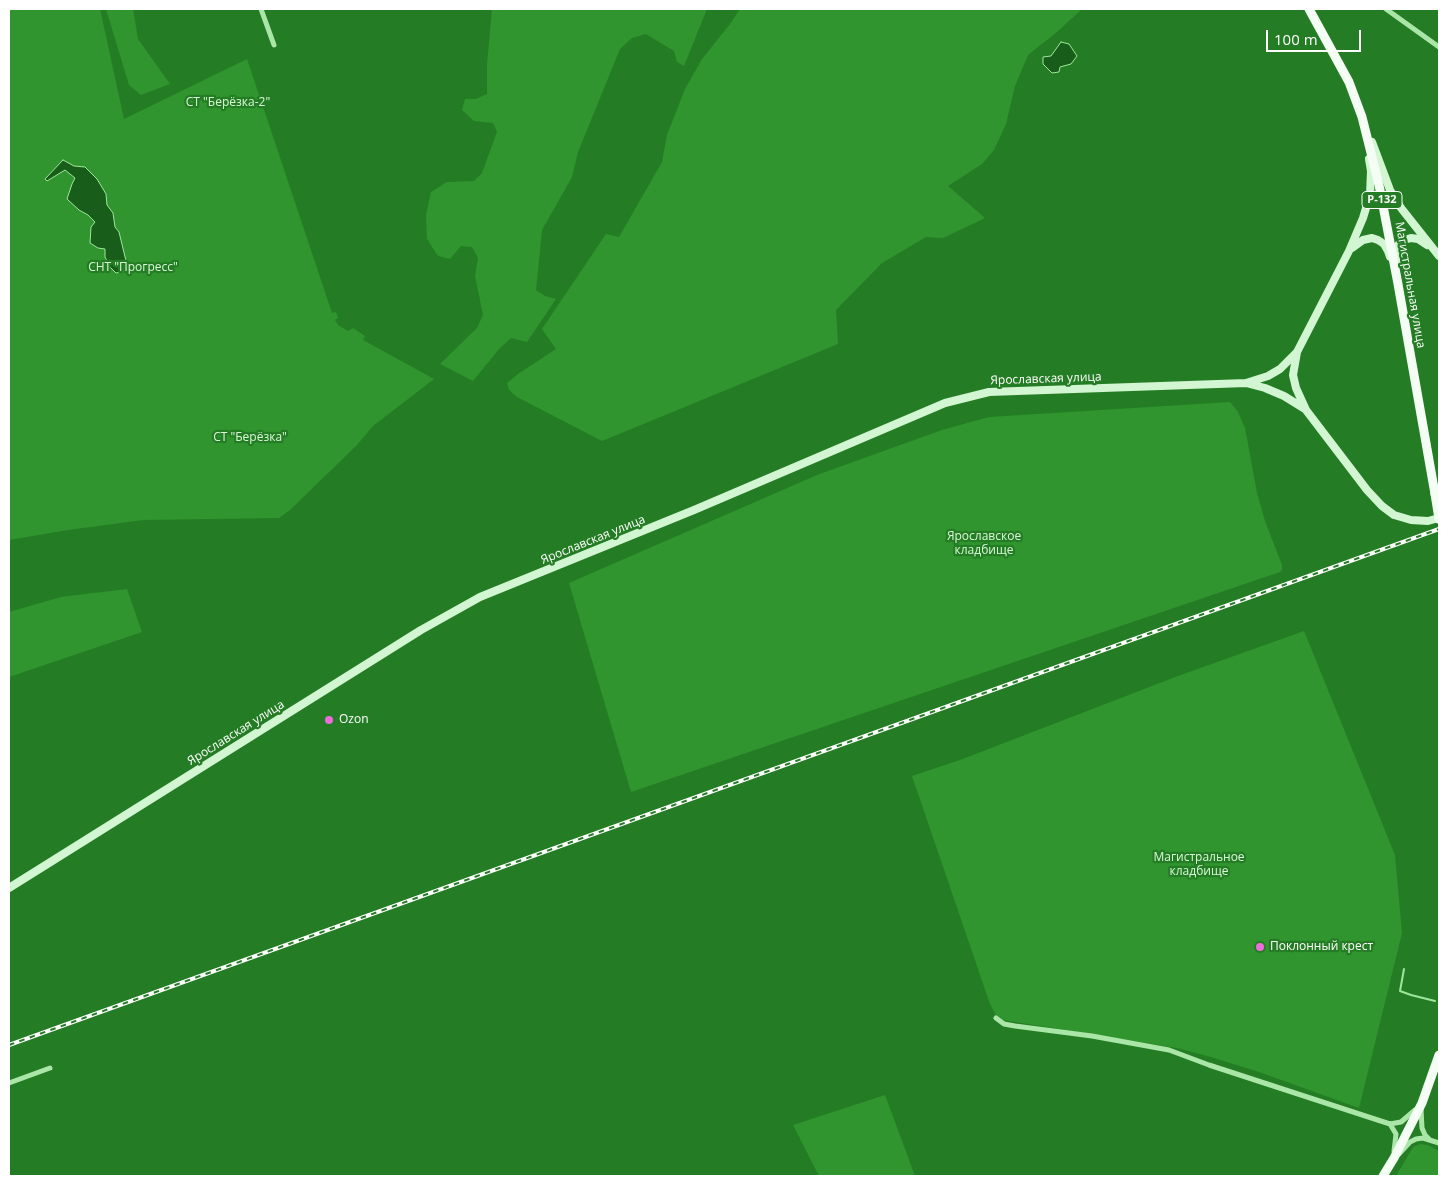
<!DOCTYPE html>
<html>
<head>
<meta charset="utf-8">
<style>
  body { margin:0 }
  #map { position:relative; width:1448px; height:1185px; overflow:hidden; background:#247d24; font-family:"Open Sans",sans-serif }
  canvas { display:block }
  .frame { position:absolute; inset:0; border:10px solid #fff; pointer-events:none }
  .scale { position:absolute; left:1266px; top:30px; width:95px; height:22px; box-sizing:border-box; border:2px solid #fff; border-top:0; padding-left:6px; font-size:15px; line-height:18px; white-space:nowrap; color:#fff; -webkit-text-stroke:4px #247d24; paint-order:stroke }
</style>
</head>
<body>
<div id="map">
<canvas width="1448" height="1185"></canvas>
<div class="frame"></div>
<div class="scale">100 m</div>
</div>
<script>
const g = document.querySelector('canvas').getContext('2d');
g.lineJoin = 'round';
function paint(path, color) { g.fillStyle = color; g.fill(path, 'evenodd'); }
const poly = rows => new Path2D(rows.map(r => 'M' + r).join(''));
function stroke(path, color, width, dash) { g.strokeStyle = color; g.lineWidth = width; g.lineCap = dash ? 'butt' : 'round'; g.setLineDash(dash || []); g.stroke(path); }
function drawText(font, color, halo, rows, align = 'center') {
  g.font = font + ' "Open Sans",sans-serif'; g.lineWidth = 4.5; g.setLineDash([]); g.textBaseline = 'middle'; g.strokeStyle = halo; g.fillStyle = color; for (const [text, x, y, turn = 0] of rows) {
    g.save(); g.translate(x, y); g.rotate((+turn || 0) * Math.PI / 180); g.textAlign = isNaN(turn) ? turn : align; if (halo) g.strokeText(text, 0, 0); g.fillText(text, 0, 0); g.restore();
  }
}
paint(poly([
  [9,9,100,9,124,119,247,59,332,313,336,312,338,318,335,320,338,325,348,331,353,328,365,336,363,340,434,379,373,426,357,445,290,510,279,518,143,520,68,530,9,540],
  [106,9,133,9,138,39,170,84,141,95,129,85],
  [492,9,707,9,684,66,677,62,674,51,646,34,632,38,620,49,578,152,572,177,542,230,536,290,545,296,556,299,527,342,511,338,499,349,473,381,440,364,477,328,483,315,475,276,478,258,472,247,461,246,450,259,438,256,427,239,426,215,431,192,447,182,474,181,482,173,497,132,493,123,474,121,462,110,465,99,476,99,487,94,487,64],
  [740,9,1082,9,1057,32,1028,55,1015,86,1006,124,994,150,982,164,948,186,985,218,943,238,926,237,882,263,836,310,838,344,602,441,517,397,509,390,507,383,518,374,556,349,542,329,606,234,619,237,662,162,667,135,685,89,702,59,730,24],
  [1230,402,1238,412,1245,428,1257,493,1265,521,1282,565,1282,570,1280,572,631,792,569,583,817,475,942,430,989,417],
  [127,589,142,632,9,677,9,612,61,597],
  [1304,631,1395,855,1402,933,1359,1108,1259,1072,1211,1057,1177,1048,1003,1020,996,1015,990,1004,912,776,960,760,1178,676],
  [885,1095,915,1176,819,1176,793,1125],
  [1420,1144,1428,1145,1439,1151,1439,1176,1396,1176,1413,1147]
]), '#30952e');
const water = poly([
  [1061,42,1069,44,1077,56,1071,64,1060,67,1059,72,1052,73,1043,64,1043,57,1051,56,1061,42],
  [63,160,74,166,85,167,97,179,106,194,107,205,113,213,115,227,119,232,127,265,126,271,116,273,110,267,105,257,105,249,98,248,90,243,91,227,95,222,88,215,79,210,67,199,72,184,75,178,65,170,47,181,45,179,63,160]
]);
paint(water, '#185d19');
stroke(water, '#9fe69c', 1);
stroke(poly([
  [1404,969,1400,991,1411,995,1435,1001]
]), '#9fe69c', 2);
stroke(poly([
  [261,9,274,45],
  [1386,9,1439,47],
  [996,1018,1004,1024,1015,1026,1092,1036,1169,1050,1209,1065,1390,1124,1401,1122,1415,1110],
  [9,1083,50,1068],
  [1421,1109,1422,1128,1425,1135,1430,1140],
  [1390,1124,1396,1134,1394,1151],
  [1399,1154,1410,1142,1416,1139,1423,1138,1439,1143]
]), '#aae6a8', 5);
stroke(poly([
  [1372,142,1390,190,1401,208,1439,256],
  [1352,248,1363,240,1372,238,1378,240,1384,244,1388,251,1390,257],
  [1397,263,1396,257,1398,245,1404,240,1411,238,1418,239,1427,245],
  [1297,352,1293,375,1296,388,1306,410,1367,490,1382,506,1394,515,1411,520,1428,521,1439,518],
  [1246,383,1265,388,1284,396,1305,409],
  [9,888,421,630,480,597,694,510,945,403,989,392,1246,383,1268,376,1280,369,1297,352,1349,251,1363,218,1370,195,1371,171,1369,159]
]), '#d2f5d2', 8);
stroke(poly([
  [1309,9,1349,82,1362,117,1379,185,1398,284,1435,494],
  [1383,1176,1394,1158,1422,1103,1439,1055]
]), '#f4fef4', 9);
const rail = poly([
  [9,1045,1439,529]
]);
stroke(rail, '#fff', 4);
stroke(rail, '#247d24', 2, [5.5]);
stroke(poly([
  [1435,494,1439,519]
]), '#f4fef4', 9);
for (const [x, y, r, color] of [
  [329,720,5,"#f06cdd"],
  [1260,947,5,"#f06cdd"]
]) { const dot = new Path2D(); dot.arc(x, y, r, 0, 2 * Math.PI); g.fillStyle = color; g.fill(dot); stroke(dot, '#247d24', 2); }
for (const [x, y, w] of [
  [1382,200,40]
]) { const box = new Path2D(); box.roundRect(x - w / 2, y - 8.5, w, 17, 4); g.fillStyle = '#247d24'; g.fill(box); stroke(box, '#fff', 1); }
drawText('bold 11px', '#fff', null, [
  ["Р-132",1382,200]
]);
drawText('12px', '#d9f8d8', '#247d24', [
  ["СТ \"Берёзка-2\"",228,103],
  ["СНТ \"Прогресс\"",133,268],
  ["СТ \"Берёзка\"",250,438],
  ["Ярославское",984,537],
  ["кладбище",984,551],
  ["Магистральное",1199,858],
  ["кладбище",1199,872]
]);
drawText('12px', '#fff', '#247d24', [
  ["Магистральная улица",1410,285,80],
  ["Ярославская улица",1046,379,-2],
  ["Ярославская улица",593,540,-22],
  ["Ярославская улица",236,733,-32]
]);
drawText('12px', '#fff', '#247d24', [
  ["Ozon",339,720],
  ["Поклонный крест",1270,947]
], 'left');
</script>
</body>
</html>
